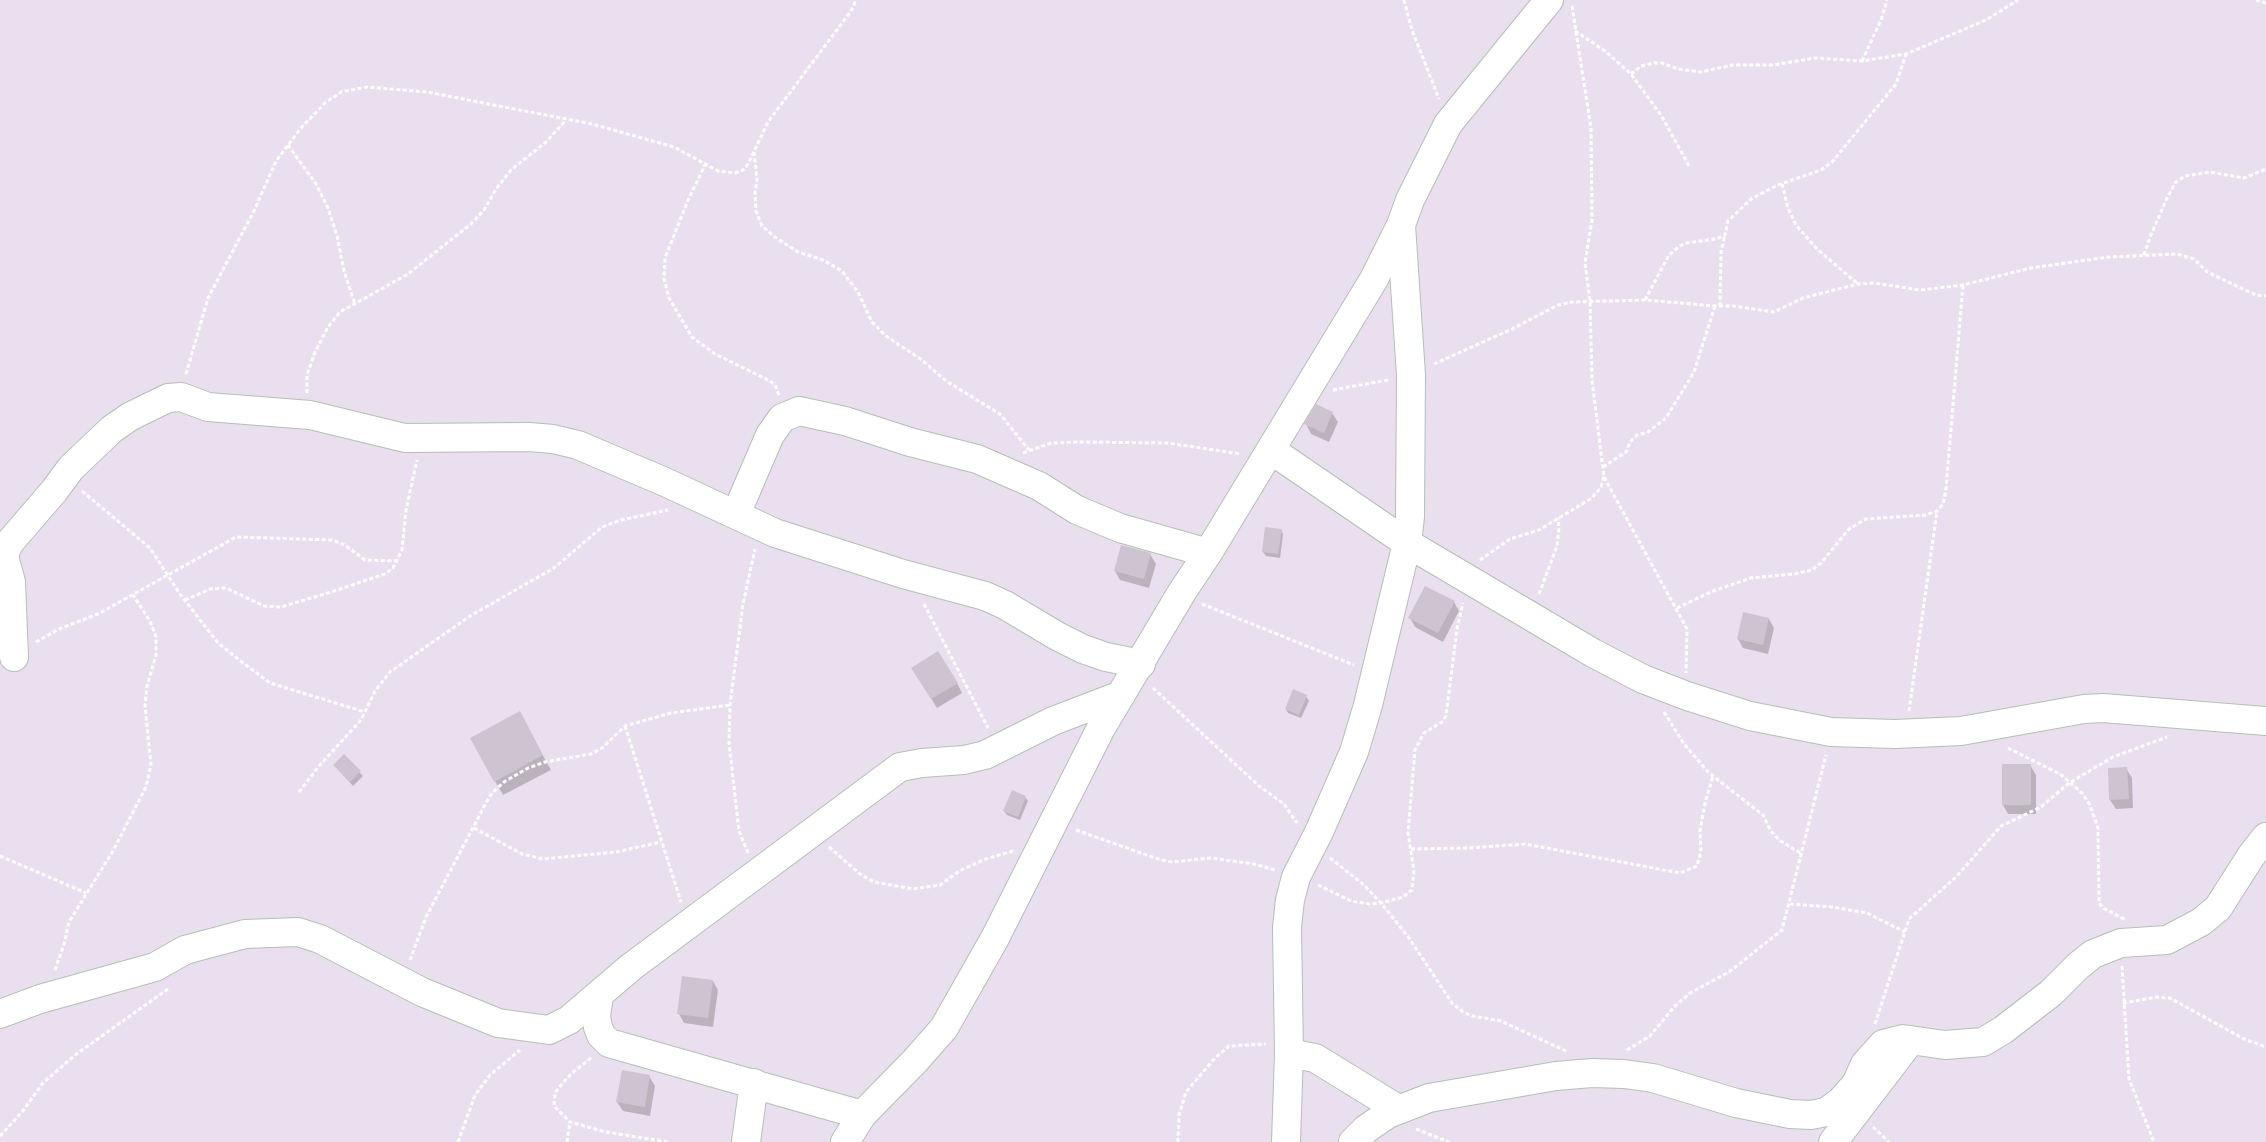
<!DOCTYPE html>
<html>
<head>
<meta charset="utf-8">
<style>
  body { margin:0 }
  canvas { display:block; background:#eadfee }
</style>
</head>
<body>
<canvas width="2266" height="1142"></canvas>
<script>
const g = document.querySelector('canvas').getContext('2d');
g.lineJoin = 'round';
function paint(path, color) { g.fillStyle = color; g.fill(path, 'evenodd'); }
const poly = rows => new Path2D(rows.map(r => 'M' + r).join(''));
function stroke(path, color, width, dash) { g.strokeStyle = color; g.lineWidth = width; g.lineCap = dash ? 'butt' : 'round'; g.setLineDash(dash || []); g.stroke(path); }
paint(poly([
  [1332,413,1338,422,1329,442,1311,434,1306,424],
  [1281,530,1283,534,1280,558,1266,556,1263,552],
  [1150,554,1156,564,1149,588,1120,580,1115,571],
  [1454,602,1459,611,1443,642,1415,627,1410,618],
  [1769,619,1774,628,1768,654,1743,648,1738,639],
  [918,677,957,683,962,693,937,708],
  [1293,691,1306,696,1309,701,1301,718,1288,713,1286,709],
  [527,727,551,770,503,795,495,781],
  [344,756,363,776,353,786,334,765],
  [2030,765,2036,775,2036,814,2008,814,2003,805],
  [2126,768,2132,778,2133,808,2116,809,2110,800,2109,769],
  [1025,797,1028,801,1020,820,1007,815,1004,811],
  [713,981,718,990,713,1027,684,1023,679,1014],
  [649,1076,655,1086,650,1116,623,1111,617,1102]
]), '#0003');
paint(poly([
  [1316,404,1333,412,1324,433,1304,424],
  [1265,527,1282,529,1278,554,1262,552],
  [1121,545,1151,553,1144,579,1114,571],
  [1425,586,1455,601,1438,633,1408,618],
  [1743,612,1769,618,1763,645,1737,639],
  [938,651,958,683,931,699,911,668],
  [1293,689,1307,695,1299,715,1285,709],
  [520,711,543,755,494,782,470,738],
  [344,754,361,771,350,782,333,765],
  [2002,764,2031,764,2031,805,2002,805],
  [2127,767,2129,799,2109,800,2108,768],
  [1012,790,1026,796,1018,817,1003,811],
  [682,976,713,980,708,1018,677,1014],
  [622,1070,650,1075,645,1107,616,1102]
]), '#cec4d1');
const minor = poly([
  [1271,450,1407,543,1593,653,1643,679,1687,696,1750,716,1831,732,1895,734,1961,731,2084,709,2103,708,2266,721],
  [736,514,770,435,782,418,799,411,845,421,910,442,977,459,1039,486,1077,510,1120,528,1208,553],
  [14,657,11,582,5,560,5,552,10,542,54,491,71,468,112,429,131,416,168,398,181,397,208,407,310,415,405,438,529,437,553,439,578,445,665,482,775,533,903,574,985,596,1005,605,1057,636,1083,649,1106,657,1141,664],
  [599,996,596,1016,598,1027,601,1035,609,1043,862,1115],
  [0,1014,40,999,155,967,185,950,245,934,298,932,320,939,422,992,498,1023,549,1030,569,1020,631,967,900,767,922,763,964,760,985,755,1053,721,1121,695],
  [1289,1053,1315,1058,1398,1109],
  [746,1142,754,1083],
  [845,1142,862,1115,915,1061,944,1028,995,938,1101,728,1182,592,1208,553,1374,279,1401,225,1410,200,1448,124,1549,0],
  [1286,1142,1289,1053,1287,927,1290,900,1296,877,1319,832,1354,752,1368,705,1407,543,1410,517,1411,375,1401,225],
  [1353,1142,1366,1129,1388,1114,1429,1098,1556,1076,1592,1073,1624,1074,1653,1078,1736,1103,1790,1114,1811,1115,1826,1112,1840,1102,1856,1084,1865,1064,1883,1044,1903,1039,1945,1045,1983,1042,2003,1030,2051,993,2078,966,2093,954,2121,943,2167,940,2201,922,2218,908,2251,856,2266,837],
  [1833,1142,1911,1040]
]);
stroke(minor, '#b3c0b3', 30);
stroke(poly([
  [1404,0,1412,30,1439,99],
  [2256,0,2266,3],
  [1572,6,1591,128,1592,220,1585,263,1590,301,1592,380,1604,477,1687,629,1686,673],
  [1575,31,1605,51,1631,74,1661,115,1689,166],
  [1862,61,1881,20,1887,0],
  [1631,74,1641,66,1654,63,1662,63,1678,69,1701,72,1732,65,1773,65,1815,58,1862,61,1906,54,1986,20,2018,0],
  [288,145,316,184,328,208,337,236,344,271,355,304],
  [754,152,757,180,755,193,756,211,762,226,775,237,798,252,823,260,842,271,858,292,872,322,886,336,922,360,946,381,1000,414,1029,450],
  [706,163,688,200,665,258,664,278,669,298,692,337,715,354,770,381,775,385,779,395],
  [1782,184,1788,208,1796,225,1817,249,1858,284],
  [2144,255,2150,237,2168,196,2176,182,2185,176,2210,172,2244,178,2266,169],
  [1645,300,1669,255,1680,246,1686,243,1716,239,1725,235,1728,221,1751,199,1778,185,1821,170,1832,162,1896,84,1906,54],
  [1720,306,1721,252,1725,235],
  [1434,364,1512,329,1558,305,1572,302,1645,300,1715,306,1733,306,1774,312,1803,298,1858,284,1874,283,1920,290,1963,285,2031,268,2108,257,2177,254,2194,259,2207,272,2256,295,2266,296],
  [186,374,208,298,254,211,276,161,301,128,325,103,341,92,367,87,427,92,592,124,674,147,718,171,735,173,743,170,748,164,768,122,851,11,856,0],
  [1333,390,1388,380],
  [307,393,307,375,315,352,328,327,340,312,408,274,471,224,484,210,496,189,511,170,546,142,566,120],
  [1023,453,1051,443,1077,442,1168,443,1241,454],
  [1603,467,1626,452,1630,442,1637,435,1648,432,1666,418,1694,372,1715,306],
  [82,491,150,548,180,594,218,643,242,662,270,683,365,712],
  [1480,560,1510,539,1539,530,1592,498,1601,487,1604,477],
  [1539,594,1557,546,1559,527,1558,518],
  [185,600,210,589,226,588,264,606,281,607,328,593,385,574,393,568,402,550,406,510,417,460],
  [924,604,988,728],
  [1202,604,1354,665],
  [1677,608,1713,591,1751,578,1794,574,1812,570,1821,563,1849,529,1866,519,1925,515,1937,511,1943,504,1946,489,1963,285],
  [36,642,59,629,98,614,236,537,332,540,345,545,365,560,398,561],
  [1153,688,1259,786,1284,804,1297,823],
  [1909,711,1937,511],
  [1664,712,1684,744,1708,772,1763,815,1771,831,1779,840,1802,854],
  [625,726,681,902],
  [2008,748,2060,774,2082,793,2090,805,2098,828,2099,903,2103,908,2126,920],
  [299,792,319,766,361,720,375,691,390,672,470,616,554,568,602,527,621,520,668,510],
  [474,828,522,854,543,859,616,852,661,842],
  [1076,830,1161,860,1173,862,1211,858,1254,864,1275,870],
  [829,847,860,874,874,882,913,889,940,885,961,870,986,859,1013,851],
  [1411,849,1469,848,1525,844,1680,873,1697,866,1701,852,1700,831,1705,803,1713,776],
  [748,853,739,831,729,743,730,705,743,604,755,549],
  [0,856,86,893],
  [1330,858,1364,885,1381,903,1409,938,1452,1003,1463,1012,1473,1016,1501,1021,1566,1051],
  [1318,885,1351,901,1370,904,1381,903,1403,897,1412,890,1414,871,1408,833,1415,750,1424,733,1442,722,1446,716,1457,629,1463,603],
  [1790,904,1832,907,1867,913,1905,932],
  [410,960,426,917,486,803,492,793,504,782,528,768,545,762,591,754,602,748,625,726,671,713,730,705],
  [2122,966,2129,1079,2154,1142],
  [55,970,64,944,69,922,113,851,146,787,151,765,145,706,147,686,156,655,156,637,150,621,133,595],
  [2123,1003,2157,997,2170,998,2244,1039,2266,1047],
  [1875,1024,1909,919,1956,877,2001,826,2041,807,2069,783,2113,757,2167,737],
  [1627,1050,1650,1036,1674,1007,1690,993,1729,972,1782,930,1826,755],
  [591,1058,571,1074,561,1085,555,1093,554,1106,570,1122,606,1132,668,1142],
  [1873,1127,1889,1142],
  [1416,1129,1449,1142],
  [0,1136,22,1112,43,1083,75,1055,168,989],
  [458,1142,475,1095,490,1075,520,1050],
  [567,1142,570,1122],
  [1178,1142,1179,1115,1186,1092,1215,1058,1229,1046,1266,1044]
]), '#fff', 3, [4, 2.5]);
stroke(minor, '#fff', 28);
</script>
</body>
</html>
